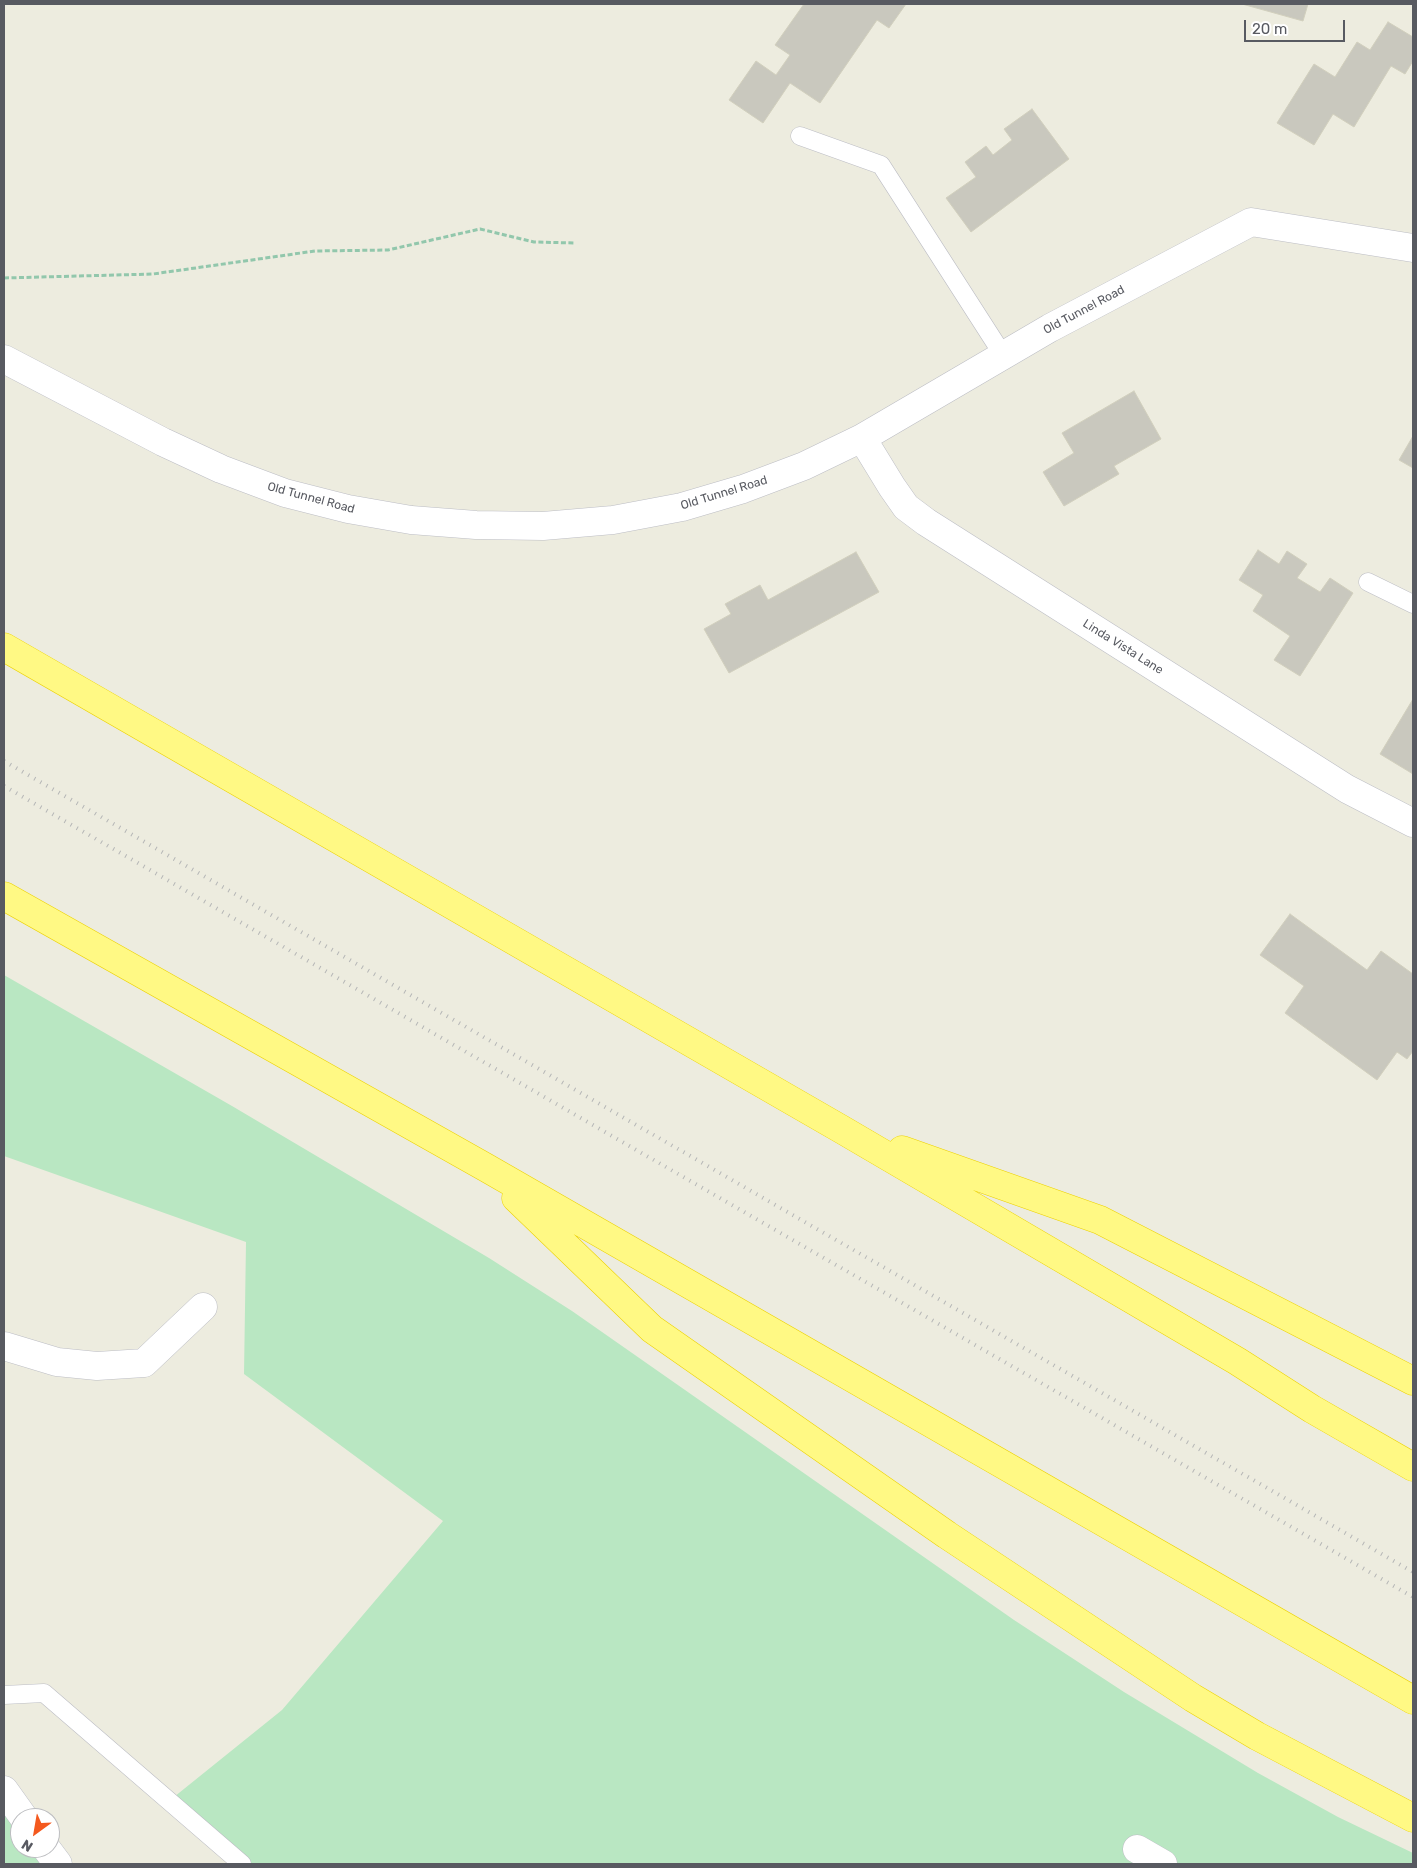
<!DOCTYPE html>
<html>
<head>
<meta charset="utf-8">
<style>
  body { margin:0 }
  #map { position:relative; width:1417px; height:1868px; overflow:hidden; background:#edecdf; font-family:Rubik,sans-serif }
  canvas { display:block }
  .frame { position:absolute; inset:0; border:5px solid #585a61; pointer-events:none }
  .north { position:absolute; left:10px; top:1808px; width:50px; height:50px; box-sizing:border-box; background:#fff; border:1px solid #bcbdc0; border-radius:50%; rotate:212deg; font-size:14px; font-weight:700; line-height:20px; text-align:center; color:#585a61 }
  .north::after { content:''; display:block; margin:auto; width:18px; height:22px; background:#f4591e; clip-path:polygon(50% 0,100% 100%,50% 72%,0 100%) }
  .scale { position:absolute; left:1244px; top:20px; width:101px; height:22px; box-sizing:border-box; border:2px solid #585a61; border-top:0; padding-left:6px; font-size:15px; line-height:18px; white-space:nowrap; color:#585a61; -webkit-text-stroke:4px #fff; paint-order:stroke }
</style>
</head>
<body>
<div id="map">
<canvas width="1417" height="1868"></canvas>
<div class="frame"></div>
<div class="north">N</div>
<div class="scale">20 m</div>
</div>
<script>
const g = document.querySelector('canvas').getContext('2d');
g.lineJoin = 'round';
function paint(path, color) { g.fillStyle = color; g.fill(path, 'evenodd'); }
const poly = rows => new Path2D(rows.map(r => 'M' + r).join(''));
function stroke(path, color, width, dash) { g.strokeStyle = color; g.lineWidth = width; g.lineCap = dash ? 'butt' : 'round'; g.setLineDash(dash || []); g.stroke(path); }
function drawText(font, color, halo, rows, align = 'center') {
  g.font = font + ' Rubik,sans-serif'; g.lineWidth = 5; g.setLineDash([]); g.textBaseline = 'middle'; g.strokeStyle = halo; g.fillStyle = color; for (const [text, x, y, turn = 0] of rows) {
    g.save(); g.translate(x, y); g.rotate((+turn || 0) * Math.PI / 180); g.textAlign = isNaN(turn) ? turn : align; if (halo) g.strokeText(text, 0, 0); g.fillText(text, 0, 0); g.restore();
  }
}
paint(poly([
  [4,975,232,1106,489,1258,572,1311,1014,1620,1124,1692,1258,1773,1338,1817,1413,1853,1413,1864,1163,1864,1137,1849,1135,1864,242,1864,169,1801,282,1710,443,1521,244,1374,246,1242,4,1156],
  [4,1790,20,1818,20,1848,46,1848,58,1864,4,1864]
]), '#b9e7c2');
const building = poly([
  [804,4,906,4,889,28,877,20,820,103,790,83,763,123,729,100,756,61,776,75,790,55,775,45,804,4],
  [1242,4,1308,4,1303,21,1242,4],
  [1388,22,1413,37,1413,61,1405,74,1391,66,1354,127,1333,114,1314,145,1277,123,1314,64,1335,77,1357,42,1370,50,1388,22],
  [1032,109,1069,159,971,232,946,198,976,177,965,162,986,146,993,155,1012,140,1004,129,1032,109],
  [1134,391,1161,439,1114,466,1119,474,1064,506,1043,472,1074,453,1062,433,1134,391],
  [1413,436,1413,468,1399,460,1413,436],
  [1258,550,1279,564,1287,551,1307,564,1297,578,1320,592,1330,578,1353,593,1300,676,1274,660,1290,636,1253,611,1263,595,1239,580,1258,550],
  [856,552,879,592,729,673,704,629,731,614,725,604,760,585,768,600,856,552],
  [1413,699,1413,774,1380,754,1413,699],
  [1290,914,1367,970,1381,951,1413,974,1413,1051,1407,1059,1397,1052,1377,1080,1285,1013,1304,986,1260,955,1290,914]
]);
paint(building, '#c9c8be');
stroke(building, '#d1cfbd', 1);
const lane = poly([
  [800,136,881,165,1003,355],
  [1368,582,1413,604],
  [4,1695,44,1693,242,1864]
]);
const street = poly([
  [4,359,163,442,221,469,285,493,348,509,411,520,476,525,543,526,613,520,682,507,743,489,804,466,862,438,1050,328,1251,222,1413,248],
  [862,438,892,487,906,507,926,522,1347,789,1413,823],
  [4,1346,57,1362,97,1366,144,1363,203,1307],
  [1137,1849,1163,1864]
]);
const secondary = poly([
  [4,1790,24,1818],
  [46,1848,58,1864]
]);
const highway = poly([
  [4,647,841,1129,1237,1361,1312,1409,1413,1467],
  [4,896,485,1167,1413,1700],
  [902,1150,1100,1220,1413,1381],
  [516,1198,652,1329,947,1535,1193,1698,1257,1736,1413,1818]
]);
stroke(lane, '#bcbdc4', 19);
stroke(street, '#bcbdc4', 29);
stroke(secondary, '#bcbec6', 29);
stroke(highway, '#ecd100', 29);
stroke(poly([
  [4,278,153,274,315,251,388,250,480,229,534,242,574,243]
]), '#92c7ac', 3, [5, 2.5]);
stroke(lane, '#fff', 18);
stroke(street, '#fff', 28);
stroke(secondary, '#fff', 28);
stroke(highway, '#fff984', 28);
stroke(poly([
  [4,761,1413,1572],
  [4,786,1413,1597]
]), '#b5b6b6', 4, [1, 6]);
drawText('12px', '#585a61', '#fff', [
  ["Old Tunnel Road",1084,310,-28],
  ["Old Tunnel Road",724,493,-17],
  ["Old Tunnel Road",311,498,15],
  ["Linda Vista Lane",1123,647,32]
]);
</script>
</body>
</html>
